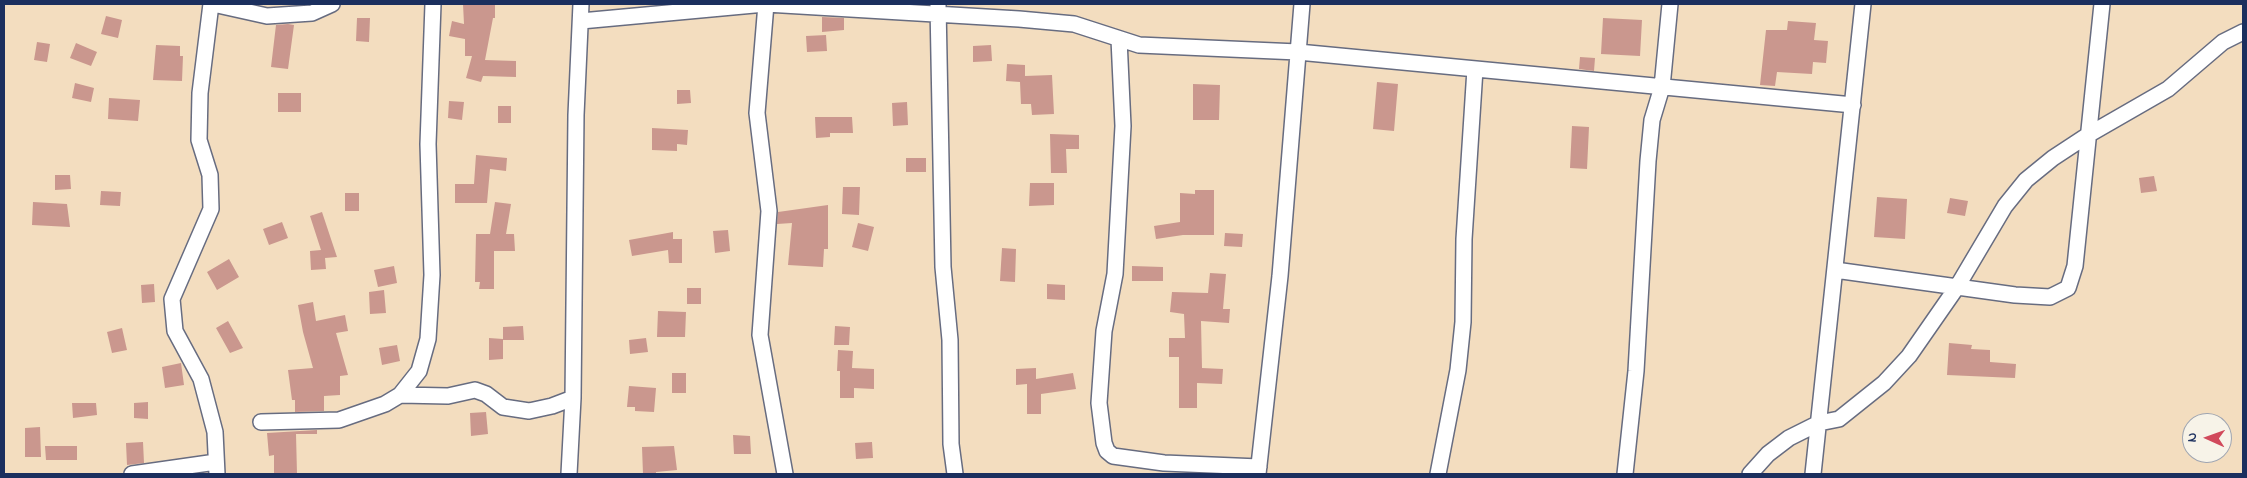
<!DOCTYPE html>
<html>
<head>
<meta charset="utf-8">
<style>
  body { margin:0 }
  #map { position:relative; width:2247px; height:478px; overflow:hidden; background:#f3ddbf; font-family:"Indie Flower",sans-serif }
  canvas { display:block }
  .frame { position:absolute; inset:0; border:5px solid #1b2f5e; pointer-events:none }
  .north { position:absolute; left:2182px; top:413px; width:50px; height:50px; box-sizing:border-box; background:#f7f3e8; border:1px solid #9fa5b1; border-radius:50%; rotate:272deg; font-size:14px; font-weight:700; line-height:20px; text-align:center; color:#1b2f5e }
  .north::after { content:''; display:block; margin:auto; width:18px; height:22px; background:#d1495b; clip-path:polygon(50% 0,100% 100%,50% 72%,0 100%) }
</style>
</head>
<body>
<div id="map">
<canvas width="2247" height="478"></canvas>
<div class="frame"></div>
<div class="north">N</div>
</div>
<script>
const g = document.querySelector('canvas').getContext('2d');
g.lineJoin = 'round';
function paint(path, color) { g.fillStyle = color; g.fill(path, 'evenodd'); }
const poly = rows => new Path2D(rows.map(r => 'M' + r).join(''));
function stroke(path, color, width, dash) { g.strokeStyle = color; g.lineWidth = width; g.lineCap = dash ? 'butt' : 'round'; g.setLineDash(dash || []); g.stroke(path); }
paint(poly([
  [463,4,495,4,495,18,493,18,485,60,516,61,516,77,483,76,481,82,466,78,472,56,465,56,465,39,449,36,452,21,464,24],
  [106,16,122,20,118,38,101,34],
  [822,17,844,18,844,30,822,32],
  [357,18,370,18,369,42,356,41],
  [1603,18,1642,20,1640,56,1601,54],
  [1788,21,1816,23,1814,40,1828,41,1826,63,1813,62,1812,74,1777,72,1775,86,1760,85,1766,30,1787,30],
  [288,24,294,25,288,69,271,67,276,25],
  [826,35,827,51,807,52,806,36],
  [37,42,50,44,47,62,34,60],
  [76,43,97,52,91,66,70,58],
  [156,45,180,46,180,56,183,56,182,81,153,80],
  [991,45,992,61,973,62,973,46],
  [1580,57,1595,58,1594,71,1579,69],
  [1007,64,1025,65,1025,76,1052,75,1054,114,1032,115,1031,104,1021,104,1020,82,1006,81],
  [1377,82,1398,84,1394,131,1373,129],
  [75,83,94,88,91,102,72,98],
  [1193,84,1220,85,1219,120,1193,120],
  [677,90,690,90,691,103,677,104],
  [278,93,301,93,301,112,278,112],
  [109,98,140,100,138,121,108,119],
  [449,101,464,102,462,120,448,118],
  [907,102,908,125,893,126,892,103],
  [498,106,511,106,511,123,498,123],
  [815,117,852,117,853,133,830,133,830,137,816,138],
  [1572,126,1589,127,1587,169,1570,168],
  [652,128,688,130,687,145,677,144,677,151,652,150],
  [1050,134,1079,135,1079,149,1066,149,1067,173,1051,173],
  [476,155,507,158,506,171,490,169,487,203,455,203,455,184,474,184],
  [906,158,926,158,926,172,906,172],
  [55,175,70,175,71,189,55,190],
  [2154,176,2157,191,2141,193,2139,178],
  [1030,183,1054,183,1054,205,1029,206],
  [843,187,860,187,859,215,842,214],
  [1195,190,1214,190,1214,235,1183,235,1156,239,1154,226,1180,222,1180,193,1195,194],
  [101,191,121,192,120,206,100,205],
  [345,193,359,193,359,211,345,211],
  [1877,197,1907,199,1905,239,1874,237],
  [1950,198,1968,201,1965,216,1947,213],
  [33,202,67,204,70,227,32,225],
  [495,202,511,204,506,234,514,234,515,251,494,251,494,289,479,289,480,282,475,282,476,234,490,234],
  [828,205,828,249,824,249,823,267,788,265,792,223,777,224,778,212],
  [322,212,337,257,325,258,326,269,311,270,310,251,321,250,310,216],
  [282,222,288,238,269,245,263,229],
  [858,223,874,227,868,251,852,247],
  [728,230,730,251,715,253,713,231],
  [673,232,673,239,682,239,682,263,669,263,668,250,632,256,629,240],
  [1225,233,1243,234,1242,247,1224,246],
  [1002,248,1016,249,1015,282,1000,281],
  [229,259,239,277,217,290,207,272],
  [394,266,397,283,378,287,374,270],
  [1132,266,1163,267,1163,281,1132,281],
  [1210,273,1226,274,1223,309,1230,309,1229,323,1201,321,1202,368,1223,369,1222,384,1197,383,1197,408,1179,408,1179,357,1169,357,1169,338,1185,338,1184,314,1170,312,1172,292,1208,293],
  [154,284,155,302,142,303,141,285],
  [1047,284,1065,285,1065,300,1047,299],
  [687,288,701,288,701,304,687,304],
  [384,290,386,313,370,314,369,292],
  [313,302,316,321,345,315,348,331,336,333,348,375,340,376,340,395,324,396,324,411,295,412,295,400,292,400,288,370,313,368,303,332,298,305],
  [658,311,686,312,685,337,657,337],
  [228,321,243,348,230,353,216,328],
  [523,326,524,340,503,340,503,359,489,360,489,338,503,339,503,327],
  [835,326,850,327,849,345,834,345],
  [122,328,127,350,112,353,107,332],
  [646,338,648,352,630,354,629,340],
  [1949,343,1972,345,1971,349,1990,350,1990,362,2016,364,2015,378,1947,375],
  [397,345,400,361,382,365,379,348],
  [838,350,853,351,852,368,874,369,874,389,854,388,854,398,840,398,840,371,837,371],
  [181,363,184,385,165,388,162,367],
  [1036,368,1036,379,1073,373,1076,389,1041,394,1041,414,1027,414,1027,384,1016,385,1016,369],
  [672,373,686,373,686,393,672,393],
  [629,386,656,388,654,412,635,411,635,407,627,407],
  [148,402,148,419,134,418,134,403],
  [72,403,96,403,97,415,73,418],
  [486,412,488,434,471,436,470,413],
  [40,427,41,457,25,457,25,428],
  [317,430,317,434,296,434,297,474,274,474,274,455,269,456,267,433],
  [733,435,750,436,751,454,734,454],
  [143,442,144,463,127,465,126,443],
  [872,442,873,458,856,459,855,443],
  [45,446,77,446,77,460,46,460],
  [674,446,677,470,656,472,656,474,643,474,642,447]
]), '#ca978e');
const minor = poly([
  [211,4,200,93,199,140,210,175,211,209,172,299,175,331,201,379,215,432,217,474],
  [213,4,267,16,312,13,332,4],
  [766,4,1019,19,1074,24,1139,45,1298,52,1853,105],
  [766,4,757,113,769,211,760,335,785,474],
  [938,5,943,267,950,340,951,444,955,474],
  [581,21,765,4],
  [1119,39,1123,126,1115,274,1104,331,1099,403,1104,443,1107,451,1113,456,1164,463,1259,467],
  [1835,270,2015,295,2050,297,2068,288,2075,266,2102,4],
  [400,395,448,396,475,390,486,394,503,407,529,411,552,406,573,398],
  [261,422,339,420,385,404,400,395,419,371,428,339,432,275,428,144,433,4],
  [132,474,216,462],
  [569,474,573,398,576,115,581,4],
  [1258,474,1280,276,1302,4],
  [1438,474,1458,370,1463,322,1464,239,1475,69],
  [1625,474,1636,371,1648,161,1652,120,1662,87,1670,4],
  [1750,474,1768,454,1789,438,1819,423,1839,419,1884,383,1909,356,1957,287,2005,206,2026,180,2053,158,2088,135,2168,89,2223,42,2243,32],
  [1813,474,1863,4]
]);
stroke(minor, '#676c80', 18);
stroke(minor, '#fff', 15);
</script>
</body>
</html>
